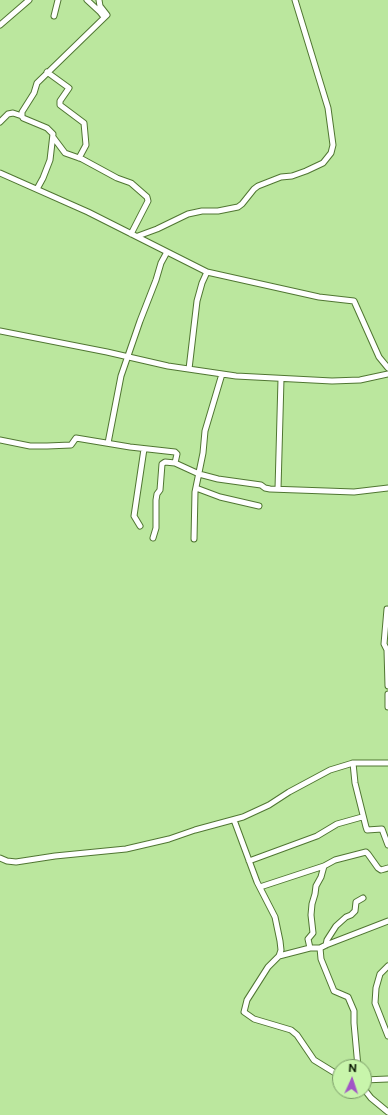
<!DOCTYPE html>
<html>
<head>
<meta charset="utf-8">
<style>
  body { margin:0 }
  #map { position:relative; width:388px; height:1115px; overflow:hidden; background:#bbe79e; font-family:"Public Sans",sans-serif }
  canvas { display:block }
  .north { position:absolute; left:332px; top:1059px; width:40px; height:40px; box-sizing:border-box; background:#c8f5ab; border:1px solid #7a9b67; border-radius:50%; rotate:3deg; font-size:11px; font-weight:700; line-height:16px; text-align:center; color:#061500 }
  .north::after { content:''; display:block; margin:auto; width:14px; height:18px; background:#a154c6; clip-path:polygon(50% 0,100% 100%,50% 72%,0 100%) }
</style>
</head>
<body>
<div id="map">
<canvas width="388" height="1115"></canvas>
<div class="north">N</div>
</div>
<script>
const g = document.querySelector('canvas').getContext('2d');
g.lineJoin = 'round';
const poly = rows => new Path2D(rows.map(r => 'M' + r).join(''));
function stroke(path, color, width, dash) { g.strokeStyle = color; g.lineWidth = width; g.lineCap = dash ? 'butt' : 'round'; g.setLineDash(dash || []); g.stroke(path); }
const minor = poly([
  [87,0,100,12,104,17],
  [54,16,58,0],
  [0,25,29,0],
  [47,72,69,88,60,101,60,105,84,123,86,145,79,158],
  [0,122,8,114,13,113,22,116],
  [53,137,65,153,82,159,117,178,131,183,147,197,148,201,131,234],
  [0,173,88,212,207,272,319,297,354,301,379,357,388,368],
  [37,189,43,178,50,160,53,134,47,128,23,118,22,116,22,112,34,93,37,83,107,15,100,6,99,0],
  [138,236,157,229,188,214,202,211,218,211,238,207,242,204,254,189,258,186,281,177,292,176,306,171,323,163,331,153,333,145,328,108,295,0],
  [0,331,107,352,168,366,236,376,332,381,360,380,388,374],
  [189,369,197,301,202,283,207,272],
  [0,440,30,446,47,446,71,445,76,438,130,447,175,452,177,454,175,463,199,474,218,479,261,485,265,488,270,489,354,492,388,488],
  [108,443,121,376,140,321,156,280,161,263,167,252],
  [196,488,220,497,259,506],
  [278,489,281,379],
  [140,526,134,516,144,449],
  [153,538,156,528,156,500,157,494,160,490,162,464,165,462,175,463],
  [194,539,195,492,203,453,205,431,222,374],
  [387,609,384,644,387,650,388,686],
  [388,694,388,707],
  [353,763,355,783,366,827,367,830,382,829,388,845],
  [234,820,257,882,275,917,280,941,281,950,279,956,268,967,247,1000,244,1012,254,1019,291,1030,297,1035,314,1060,340,1076],
  [0,858,7,861,16,862,55,856,126,849,169,839,195,830,243,817,269,805,289,792,330,770,353,763,388,763],
  [249,861,317,836,337,824,362,817],
  [260,887,324,866,335,860,366,852,368,854,378,868,381,870,388,868],
  [326,945,327,940,336,926,346,917,351,915,355,911,356,902,363,898],
  [310,948,308,939,313,933,311,915,312,904,315,894,316,886,321,877,324,866],
  [320,948,321,959,334,991,348,997,354,1011,354,1023,358,1067],
  [279,956,310,948,320,948,326,945,388,921],
  [388,966,380,974,376,988,375,1003,388,1036],
  [364,1080,388,1079],
  [364,1089,371,1098,388,1112]
]);
stroke(minor, '#507632', 7);
stroke(minor, '#fff', 5);
</script>
</body>
</html>
